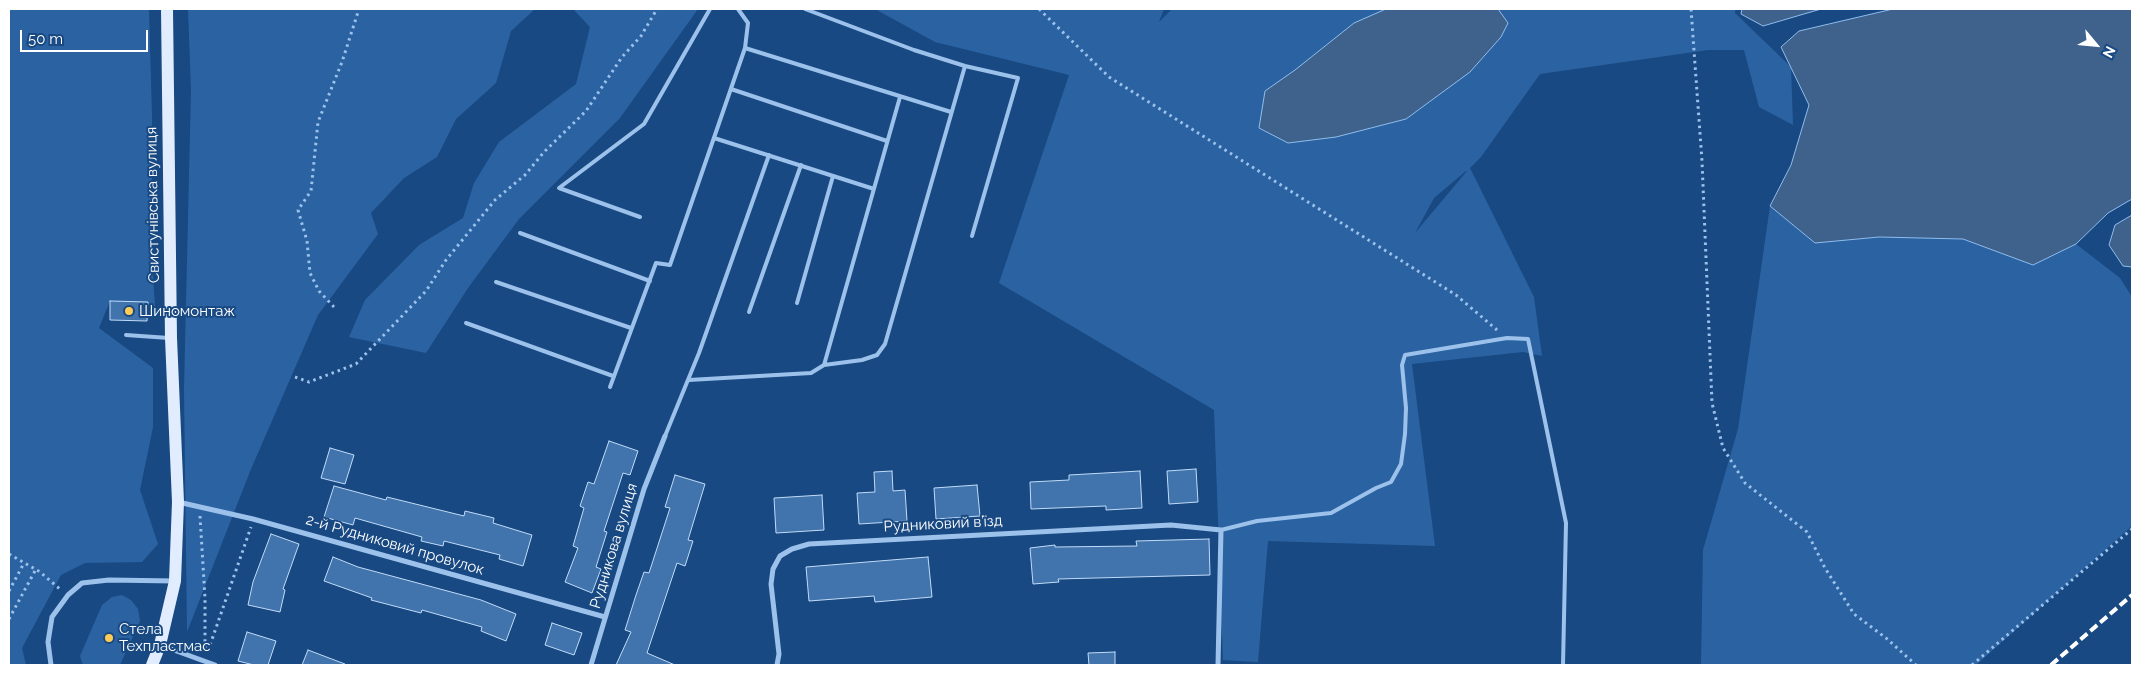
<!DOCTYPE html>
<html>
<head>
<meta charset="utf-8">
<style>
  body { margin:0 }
  #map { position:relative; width:2141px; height:674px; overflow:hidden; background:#184982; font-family:Raleway,sans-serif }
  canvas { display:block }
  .frame { position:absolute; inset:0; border:10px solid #fff; pointer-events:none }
  .north { position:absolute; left:2071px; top:20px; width:50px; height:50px; -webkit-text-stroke:4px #184982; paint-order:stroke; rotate:118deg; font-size:14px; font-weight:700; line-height:20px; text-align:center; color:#fff }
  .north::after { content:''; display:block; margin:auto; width:18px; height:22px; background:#fff; clip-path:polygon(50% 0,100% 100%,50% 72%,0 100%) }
  .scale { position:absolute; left:20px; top:30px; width:128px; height:22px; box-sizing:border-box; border:2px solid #fff; border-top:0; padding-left:6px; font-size:15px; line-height:18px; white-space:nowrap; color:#fff; -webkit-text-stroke:4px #184982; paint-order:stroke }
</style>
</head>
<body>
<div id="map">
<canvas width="2141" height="674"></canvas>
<div class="frame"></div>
<div class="north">N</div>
<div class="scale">50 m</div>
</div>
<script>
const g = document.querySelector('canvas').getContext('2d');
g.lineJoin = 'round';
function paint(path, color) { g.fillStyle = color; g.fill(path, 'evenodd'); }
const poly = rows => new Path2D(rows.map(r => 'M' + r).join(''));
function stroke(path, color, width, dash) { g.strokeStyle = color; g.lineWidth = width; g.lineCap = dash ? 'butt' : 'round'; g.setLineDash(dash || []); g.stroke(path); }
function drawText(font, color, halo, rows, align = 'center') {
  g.font = font + ' Raleway,sans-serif'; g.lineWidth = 4; g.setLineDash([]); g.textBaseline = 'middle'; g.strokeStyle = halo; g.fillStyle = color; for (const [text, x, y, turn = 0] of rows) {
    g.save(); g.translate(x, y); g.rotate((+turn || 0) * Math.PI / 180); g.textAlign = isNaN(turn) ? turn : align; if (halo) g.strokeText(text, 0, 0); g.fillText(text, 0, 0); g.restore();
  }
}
paint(poly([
  [9,9,149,9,152,117,152,262,155,306,110,301,99,328,153,368,153,427,140,490,158,544,142,562,85,563,61,575,22,648,26,665,9,665],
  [188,9,535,9,511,31,496,83,456,119,437,157,404,178,371,213,378,234,318,315,251,469,187,632,184,389,191,90],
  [573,9,698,9,620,118,519,219,468,288,426,353,349,337,365,300,419,245,463,218,474,183,499,142,576,84,590,27],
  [875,9,1164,9,1159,22,1172,9,1735,9,1735,13,1791,67,1793,125,1759,107,1744,50,1708,50,1540,74,1481,157,1470,168,1534,297,1542,356,1523,352,1412,364,1435,546,1268,541,1258,662,1223,660,1214,410,999,283,1069,75,935,42],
  [1466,171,1467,171,1415,233,1434,198],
  [1770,206,1815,243,1879,237,1963,239,2033,265,2076,244,2120,278,2132,297,2132,526,1976,665,1701,665,1703,550,1738,429],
  [122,595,131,600,138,609,140,621,120,665,83,665,80,656,102,605,112,597]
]), '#2b63a2');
const water = poly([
  [1386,9,1498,9,1508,23,1501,37,1470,72,1406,119,1336,137,1288,143,1259,128,1265,91,1295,70,1354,23,1386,9],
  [1742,9,1821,9,1763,26,1741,14,1742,9],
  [1893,9,2132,9,2132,199,2108,213,2076,244,2033,265,1963,239,1879,237,1815,243,1770,206,1791,165,1809,105,1781,47,1799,31,1893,9],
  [2132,215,2132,267,2123,266,2109,245,2115,225,2132,215]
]);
paint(water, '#3e628c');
stroke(water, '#8fbdee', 1);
const building = poly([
  [110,301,148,302,147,321,110,320,110,301],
  [609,441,638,451,630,475,623,473,604,531,607,532,596,567,601,569,592,593,565,582,578,548,573,546,584,508,580,506,588,482,594,484,609,441],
  [330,448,354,455,345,484,321,478,330,448],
  [1196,469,1198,502,1169,504,1167,471,1196,469],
  [892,471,893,491,905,490,907,521,859,524,857,493,875,492,874,472,892,471],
  [1140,471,1142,508,1106,510,1106,506,1031,509,1030,482,1069,480,1069,475,1140,471],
  [675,475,705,484,688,540,693,541,685,566,677,563,647,653,675,665,616,665,631,632,625,630,636,595,644,572,649,573,670,508,665,507,675,475],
  [977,485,980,516,936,519,934,488,977,485],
  [334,486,386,500,387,497,464,516,465,511,494,518,493,523,532,535,523,566,499,559,500,555,444,541,443,546,421,541,422,537,355,518,353,525,324,517,334,486],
  [822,495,824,530,776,533,774,498,822,495],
  [271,534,299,544,283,589,285,590,280,612,248,605,253,582,271,534],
  [1209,539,1210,575,1058,579,1059,582,1033,584,1030,548,1055,545,1055,547,1137,546,1136,541,1209,539],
  [333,557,358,567,481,600,516,614,506,641,481,631,482,627,422,610,421,613,371,600,372,598,324,581,333,557],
  [928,557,932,597,875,602,874,596,809,601,806,567,928,557],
  [552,623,582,633,574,655,545,645,552,623],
  [247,632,276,641,268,665,254,665,238,661,247,632],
  [308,650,345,664,345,665,302,665,308,650],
  [1115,652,1115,665,1089,665,1088,653,1115,652]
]);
paint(building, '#4173ac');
stroke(building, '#c1dcf9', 1);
stroke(poly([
  [1039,9,1109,77,1456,295,1497,330],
  [1691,9,1702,161,1712,403,1723,448,1745,483,1807,532,1825,568,1854,614,1886,638,1916,665],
  [334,307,319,291,310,273,307,241,298,210,311,191,318,122,342,62,359,9],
  [295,377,309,382,356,364,426,291,446,260,495,200,525,175,544,152,586,111,622,57,641,36,657,9],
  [200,516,205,598,205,652],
  [9,554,40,572,61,590],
  [9,591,24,563],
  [9,619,36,569],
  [208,651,251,527],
  [1972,665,2132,529]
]), '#9cc2ec', 3, [2.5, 4]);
stroke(poly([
  [805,9,914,50,965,66,1018,78,972,236],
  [745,48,951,112],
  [731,89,887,141],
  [714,138,874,189],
  [640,217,559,188,644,124,710,9],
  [520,233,650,281],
  [496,282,631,328],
  [797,303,833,176],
  [749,312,801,165],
  [466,323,613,376],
  [126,335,169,338],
  [824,365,900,97],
  [689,380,811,373,824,365,862,360,877,355,885,344,965,66],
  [610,387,656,263,670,265,745,48,748,23,738,9],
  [665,436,699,353,769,155],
  [1221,530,1257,521,1331,513,1376,488,1391,482,1401,464,1405,434,1406,408,1402,365,1405,355,1507,338,1528,339,1566,523,1563,665]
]), '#9cc2ec', 4);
stroke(poly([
  [178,502,253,519,605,617],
  [160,645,215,665],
  [51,665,48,642,52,617,68,595,82,583,109,580,175,581],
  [591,665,644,489,665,436],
  [777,665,779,654,771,584,773,569,780,556,792,549,809,544,1171,525,1221,530,1218,665]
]), '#9cc2ec', 5);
stroke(poly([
  [152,665,160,645,175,581,178,502,171,338,167,9]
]), '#e1edff', 12);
stroke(poly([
  [2051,665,2132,595]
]), '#fff', 4, [9, 4]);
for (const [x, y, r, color] of [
  [129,311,5,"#ffcb57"],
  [109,638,5,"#ffcb57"]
]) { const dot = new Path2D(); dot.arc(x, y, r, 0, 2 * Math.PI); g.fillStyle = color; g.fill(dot); stroke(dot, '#184982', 2); }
drawText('15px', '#fff', '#184982', [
  ["Свистунівська вулиця",153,205,-91],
  ["Рудниковий в’їзд",943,524,-3],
  ["2-й Рудниковий провулок",395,545,16],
  ["Рудникова вулиця",614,546,-73]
]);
drawText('15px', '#fff', '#184982', [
  ["Шиномонтаж",139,311],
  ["Стела",119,629],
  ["Техпластмас",119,646]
], 'left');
</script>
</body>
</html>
